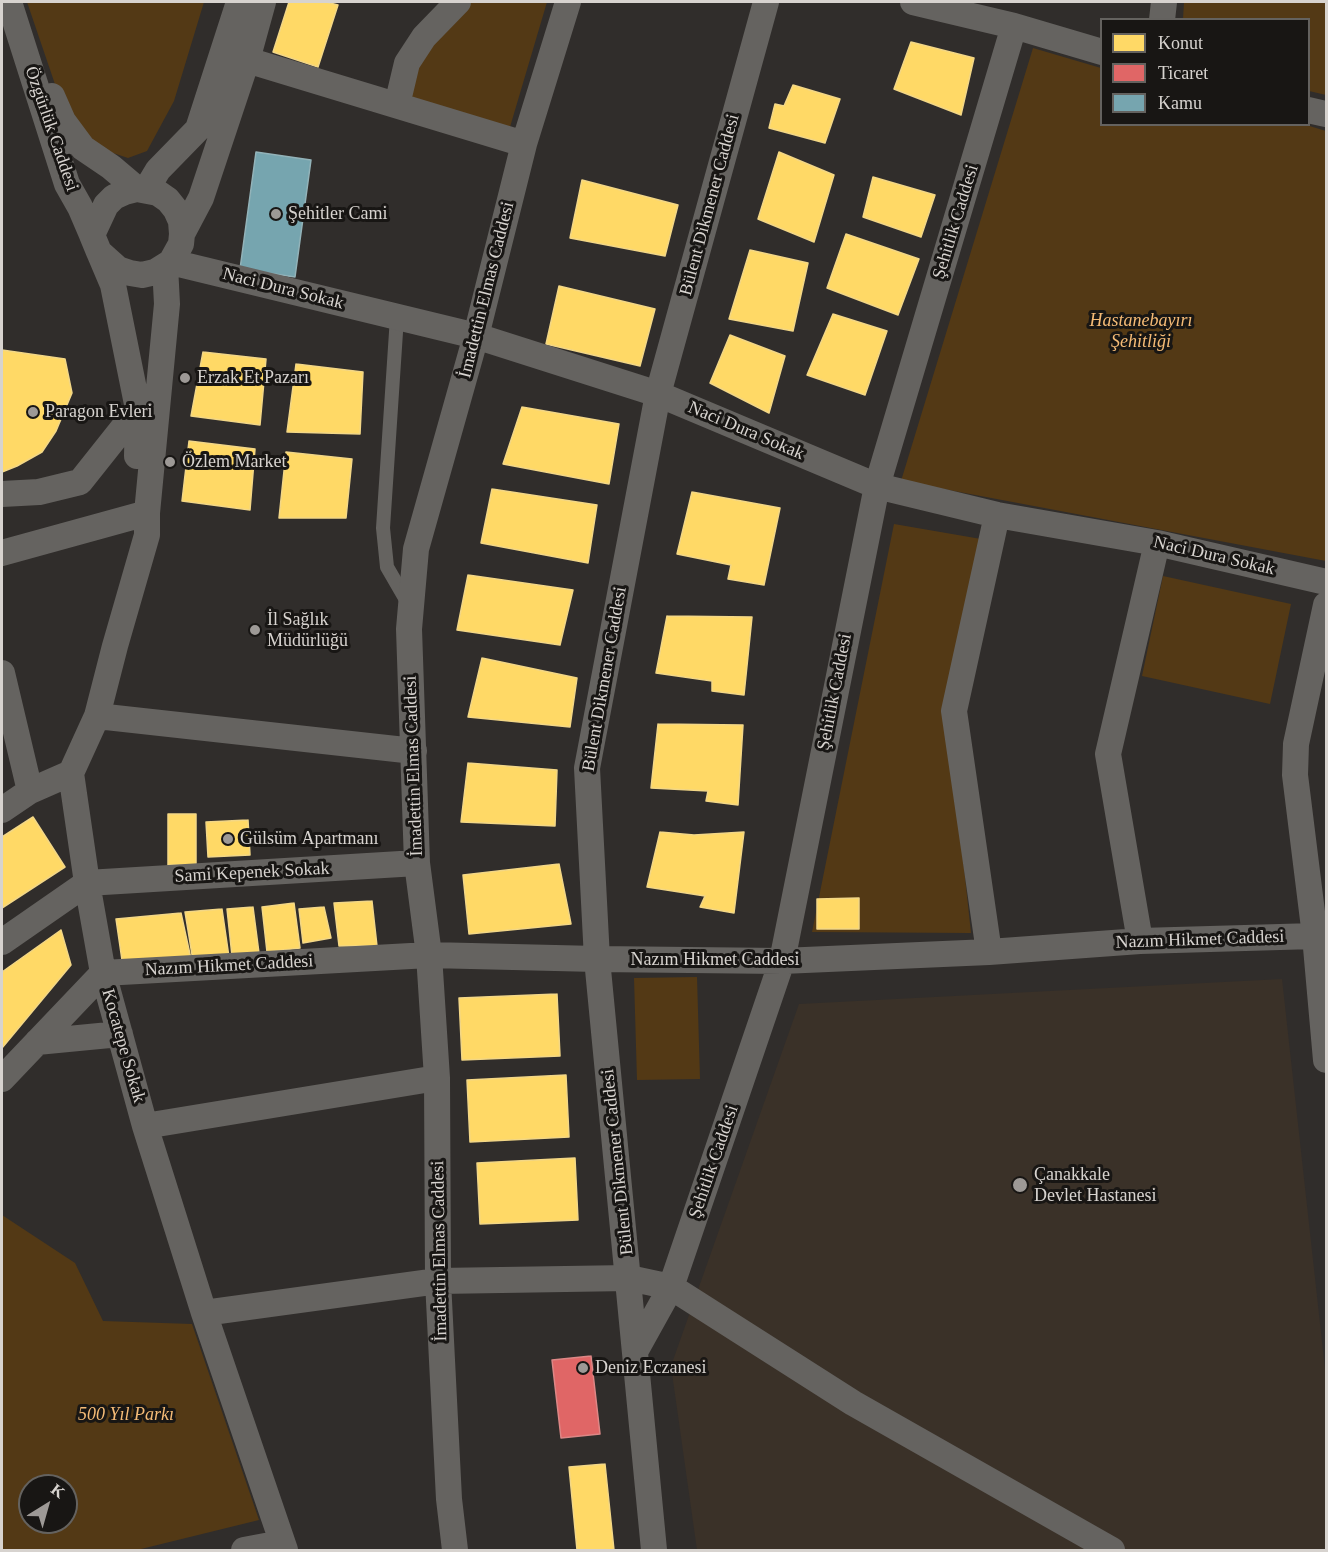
<!DOCTYPE html>
<html>
<head>
<meta charset="utf-8">
<style>
  body { margin:0 }
  #map { position:relative; width:1328px; height:1552px; overflow:hidden; background:#302d2b; font-family:Georgia,serif }
  canvas { display:block }
  .frame { position:absolute; inset:0; border:3px solid #d7d3cf; pointer-events:none }
  .legend { position:absolute; left:1100px; top:18px; width:210px; height:108px; box-sizing:border-box; background:#181614; border:2px solid #64625f; margin:0; padding:8px 10px; list-style:none; font-size:18px; color:#d7d3cf }
  .legend li { display:flex; align-items:center; gap:12px; height:30px }
  .legend b { width:30px; border:2px solid #64625f }
  .north { position:absolute; left:18px; top:1474px; width:60px; height:60px; box-sizing:border-box; background:#181614; border:2px solid #64625f; border-radius:50%; rotate:37deg; font-size:16px; font-weight:700; line-height:24px; text-align:center; color:#d7d3cf }
  .north::after { content:''; display:block; margin:auto; width:21px; height:27px; background:#9d9996; clip-path:polygon(50% 0,100% 100%,50% 72%,0 100%) }
</style>
</head>
<body>
<div id="map">
<canvas width="1328" height="1552"></canvas>
<div class="frame"></div>
<ul class="legend">
<li><b style="height:16px;background:#ffd966"></b>Konut</li>
<li><b style="height:16px;background:#e06666"></b>Ticaret</li>
<li><b style="height:16px;background:#76a5af"></b>Kamu</li>
</ul>
<div class="north">K</div>
</div>
<script>
const g = document.querySelector('canvas').getContext('2d');
g.lineJoin = 'round';
function paint(path, color) { g.fillStyle = color; g.fill(path, 'evenodd'); }
const poly = rows => new Path2D(rows.map(r => 'M' + r).join(''));
function stroke(path, color, width, dash) { g.strokeStyle = color; g.lineWidth = width; g.lineCap = dash ? 'butt' : 'round'; g.setLineDash(dash || []); g.stroke(path); }
function drawText(font, color, halo, rows, align = 'center') {
  g.font = font + ' Georgia,serif'; g.lineWidth = 6; g.setLineDash([]); g.textBaseline = 'middle'; g.strokeStyle = halo; g.fillStyle = color; for (const [text, x, y, turn = 0] of rows) {
    g.save(); g.translate(x, y); g.rotate((+turn || 0) * Math.PI / 180); g.textAlign = isNaN(turn) ? turn : align; if (halo) g.strokeText(text, 0, 0); g.fillText(text, 0, 0); g.restore();
  }
}
paint(poly([
  [1282,979,1326,1378,1326,1550,697,1550,671,1366,799,1004]
]), '#3a3128');
paint(poly([
  [27,2,204,2,174,101,147,151,128,158,74,140],
  [470,2,547,2,510,127,407,101,417,63],
  [1184,2,1326,2,1326,95,1309,91,1308,20,1183,19],
  [1033,48,1101,68,1102,124,1303,124,1326,131,1326,561,901,481],
  [894,524,981,539,947,709,971,933,812,932],
  [1163,576,1291,604,1270,704,1142,676],
  [697,977,700,1079,637,1080,634,978],
  [2,1215,75,1263,103,1321,192,1324,259,1520,137,1550,2,1550],
  [30,1486,66,1486,66,1522,30,1522]
]), '#533915');
const homes = poly([
  [289,2,326,2,338,5,318,67,273,52,289,2],
  [911,42,974,58,961,115,894,89,911,42],
  [793,85,840,99,825,143,769,128,775,104,784,106,793,85],
  [779,152,834,175,814,242,758,219,779,152],
  [873,177,935,195,921,237,863,217,873,177],
  [582,180,678,205,665,256,570,238,582,180],
  [846,234,919,259,898,315,827,288,846,234],
  [750,250,808,263,793,331,729,319,750,250],
  [559,286,655,309,640,366,546,344,559,286],
  [833,314,887,331,865,395,807,375,833,314],
  [730,335,785,356,769,413,710,383,730,335],
  [2,350,65,359,72,393,56,431,42,452,17,466,2,472,2,350],
  [203,352,266,359,260,425,191,416,203,352],
  [296,364,363,372,360,434,287,432,296,364],
  [522,407,619,424,609,484,503,464,522,407],
  [189,441,255,449,250,510,182,501,189,441],
  [286,452,352,459,346,518,279,518,286,452],
  [492,489,597,505,588,563,481,543,492,489],
  [692,492,780,508,764,585,728,579,731,565,677,554,692,492],
  [468,575,573,590,560,645,457,630,468,575],
  [667,616,752,617,744,695,712,691,712,681,656,673,667,616],
  [482,658,577,678,570,727,468,717,482,658],
  [658,724,743,725,738,805,706,801,708,791,651,788,658,724],
  [468,763,557,770,555,826,461,822,468,763],
  [168,814,196,814,196,865,168,865,168,814],
  [33,817,65,867,2,908,2,837,33,817],
  [248,820,250,855,208,857,206,822,248,820],
  [660,832,694,835,744,832,734,913,700,907,705,896,647,887,660,832],
  [559,864,571,924,469,934,463,875,559,864],
  [859,898,859,929,817,929,817,899,859,898],
  [372,901,377,946,339,946,334,903,372,901],
  [294,903,300,948,267,952,262,907,294,903],
  [253,907,259,953,232,956,227,909,253,907],
  [324,907,331,938,303,943,299,909,324,907],
  [222,909,229,957,193,961,185,912,222,909],
  [181,913,191,959,123,967,116,919,181,913],
  [61,930,71,965,2,1048,2,972,61,930],
  [557,994,560,1056,462,1060,459,998,557,994],
  [566,1075,569,1137,470,1142,467,1080,566,1075],
  [575,1158,578,1220,480,1224,477,1163,575,1158],
  [605,1464,614,1550,577,1550,569,1467,605,1464]
]);
paint(homes, '#ffd966');
stroke(homes, '#f3d786', 1.5);
const shops = poly([
  [591,1356,600,1434,561,1438,552,1360,591,1356]
]);
paint(shops, '#e06666');
stroke(shops, '#dd8786', 1.5);
const public = poly([
  [256,152,311,160,295,277,240,269,256,152]
]);
paint(public, '#76a5af');
stroke(public, '#93b3b9', 1.5);
stroke(poly([
  [397,317,383,528,387,567,409,605]
]), '#656360', 14);
stroke(poly([
  [9,2,67,184,80,207,92,235],
  [913,2,1014,26,1102,52],
  [1162,20,1164,2],
  [247,60,524,144],
  [52,96,63,121,83,148,111,167,137,189],
  [397,105,407,63,424,37,458,2],
  [1308,110,1326,114],
  [137,189,158,193,168,200,176,210,181,221,182,234,181,244,171,262,155,272,142,275,130,273,118,269,99,252,92,235,106,205,114,197,125,192,137,189],
  [146,190,158,170,198,129,239,2],
  [182,234,201,198,247,60,263,2],
  [99,252,113,285,138,409,137,456],
  [171,262,476,336,658,394,877,486,997,515,1157,543,1326,582],
  [165,266,167,304,147,513,147,535,115,646,97,716,71,773,87,883,103,973,145,1126,204,1313,285,1550],
  [2,494,39,492,80,482,138,409],
  [2,553,147,513],
  [1326,605,1296,744,1295,775,1315,936,1326,1060],
  [2,673,30,791],
  [97,716,414,751],
  [2,810,30,791,71,773],
  [1140,941,1108,754,1157,543],
  [2,942,87,883,417,863],
  [989,952,954,711,997,515],
  [37,1042,120,1034],
  [2,1079,103,973,429,955,597,959,782,961,989,952,1140,941,1315,936,1326,938],
  [145,1126,437,1078],
  [204,1313,438,1281,629,1278,671,1287,853,1403,1112,1550],
  [636,1350,671,1287,782,961,877,486,1014,26],
  [244,1550,281,1543],
  [455,1550,449,1499,438,1281,437,1078,429,955,417,863,409,629,416,549,476,336,524,144,568,2],
  [654,1550,597,959,587,768,658,394,766,2]
]), '#656360', 26);
for (const [x, y, r, color] of [
  [276,214,6,"#9d9996"],
  [185,378,6,"#9d9996"],
  [33,412,6,"#9d9996"],
  [170,462,6,"#9d9996"],
  [255,630,6,"#9d9996"],
  [228,839,6,"#9d9996"],
  [1020,1185,8,"#9d9996"],
  [583,1368,6,"#9d9996"]
]) { const dot = new Path2D(); dot.arc(x, y, r, 0, 2 * Math.PI); g.fillStyle = color; g.fill(dot); stroke(dot, '#181614', 2); }
drawText('18px', '#d7d3cf', '#181614', [
  ["Özgürlük Caddesi",51,129,71],
  ["Bülent Dikmener Caddesi",710,205,-75],
  ["Şehitlik Caddesi",956,222,-73],
  ["Naci Dura Sokak",283,289,14],
  ["İmadettin Elmas Caddesi",487,290,-76],
  ["Naci Dura Sokak",746,431,23],
  ["Naci Dura Sokak",1214,556,13],
  ["Bülent Dikmener Caddesi",605,679,-80],
  ["Şehitlik Caddesi",835,692,-79],
  ["İmadettin Elmas Caddesi",414,766,-92],
  ["Sami Kepenek Sokak",252,873,-3],
  ["Nazım Hikmet Caddesi",1200,940,-2],
  ["Nazım Hikmet Caddesi",715,960],
  ["Nazım Hikmet Caddesi",229,966,-3],
  ["Kocatepe Sokak",123,1046,74],
  ["Bülent Dikmener Caddesi",618,1162,-96],
  ["Şehitlik Caddesi",714,1162,-71],
  ["İmadettin Elmas Caddesi",440,1251,-91]
]);
drawText('18px', '#d7d3cf', '#181614', [
  ["Şehitler Cami",288,214],
  ["Erzak Et Pazarı",197,378],
  ["Paragon Evleri",45,412],
  ["Özlem Market",182,462],
  ["İl Sağlık",267,620],
  ["Müdürlüğü",267,641],
  ["Gülsüm Apartmanı",240,839],
  ["Çanakkale",1034,1175],
  ["Devlet Hastanesi",1034,1196],
  ["Deniz Eczanesi",595,1368]
], 'left');
drawText('italic 18px', '#f5bb76', '#181614', [
  ["Hastanebayırı",1141,321],
  ["Şehitliği",1141,342],
  ["500 Yıl Parkı",126,1415]
]);
</script>
</body>
</html>
